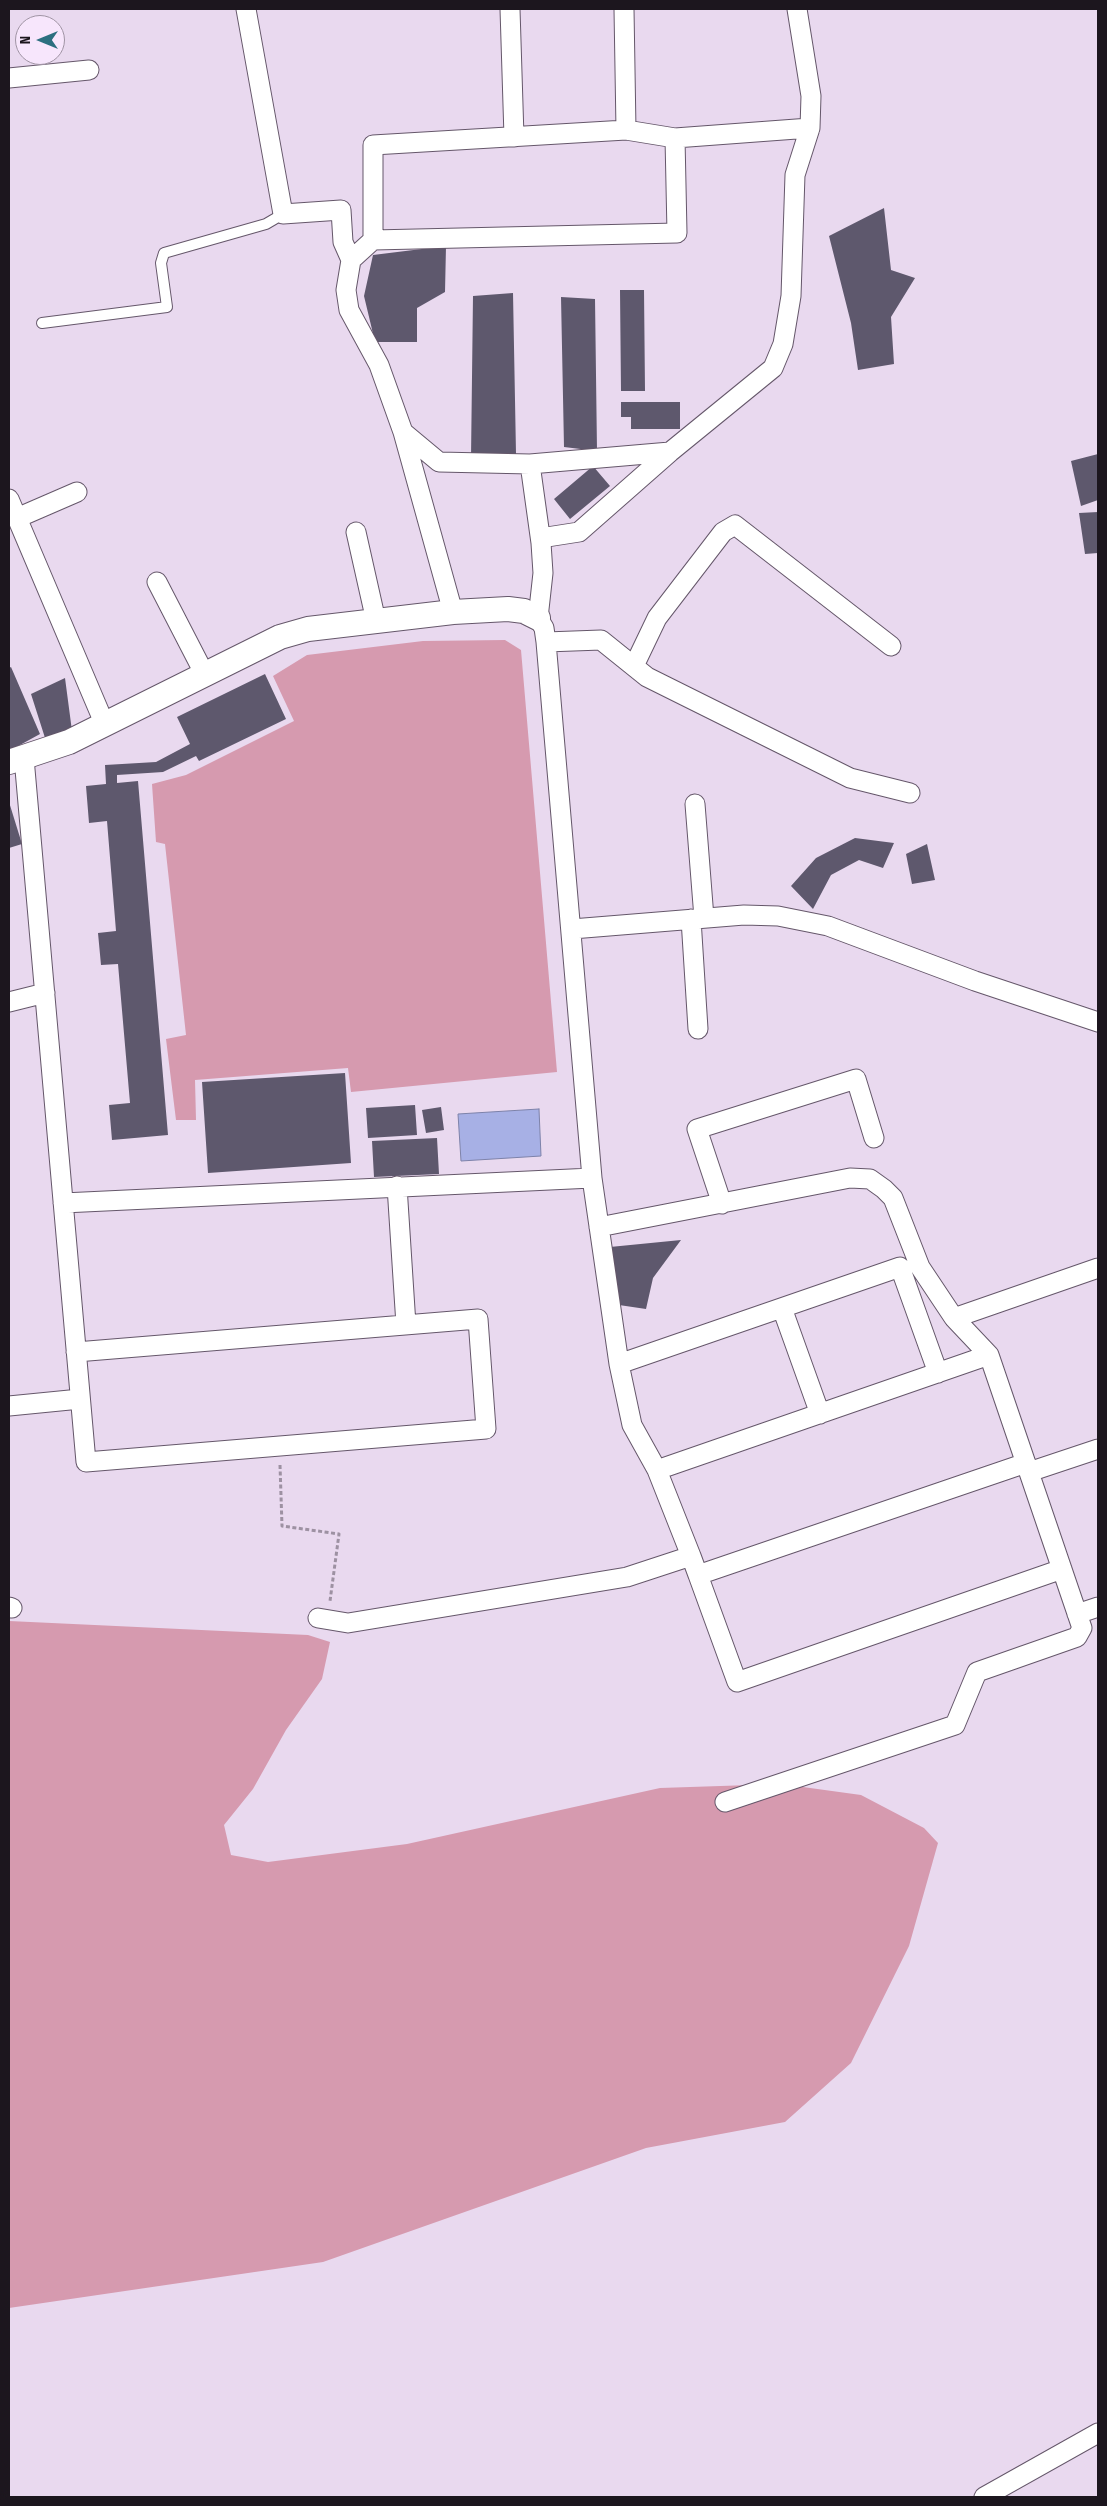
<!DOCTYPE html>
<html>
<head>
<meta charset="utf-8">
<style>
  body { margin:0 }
  #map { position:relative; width:1107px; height:2506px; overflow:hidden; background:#e9d9ef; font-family:"Fira Sans Condensed",sans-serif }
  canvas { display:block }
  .frame { position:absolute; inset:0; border:10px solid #1c161e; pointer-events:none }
  .north { position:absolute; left:15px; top:15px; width:50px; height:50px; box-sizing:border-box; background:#f7e6fc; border:1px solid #9f93a3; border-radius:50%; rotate:270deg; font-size:14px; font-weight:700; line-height:20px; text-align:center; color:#1c161e }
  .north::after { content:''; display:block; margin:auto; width:18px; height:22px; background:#2c6f80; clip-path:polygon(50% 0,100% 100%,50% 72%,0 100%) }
</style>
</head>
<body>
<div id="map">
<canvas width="1107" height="2506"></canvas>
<div class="frame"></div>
<div class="north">N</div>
</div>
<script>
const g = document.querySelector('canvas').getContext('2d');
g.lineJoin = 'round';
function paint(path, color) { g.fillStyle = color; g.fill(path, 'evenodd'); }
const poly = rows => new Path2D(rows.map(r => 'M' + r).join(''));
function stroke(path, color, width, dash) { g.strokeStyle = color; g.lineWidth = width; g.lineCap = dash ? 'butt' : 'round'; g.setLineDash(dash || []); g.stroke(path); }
paint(poly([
  [505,640,521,650,557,1072,351,1092,348,1068,195,1080,196,1120,176,1120,166,1039,186,1035,165,844,156,842,152,784,186,775,294,721,273,676,307,655,423,641],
  [9,1621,308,1635,330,1642,322,1679,286,1730,253,1789,224,1825,231,1855,268,1862,407,1844,660,1788,781,1784,861,1795,924,1828,938,1843,909,1946,851,2063,785,2122,646,2148,323,2262,9,2308]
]), '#d69aaf');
const water = poly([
  [539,1109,541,1156,461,1161,458,1114,539,1109]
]);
paint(water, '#a7b0e5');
stroke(water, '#7d82a9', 1);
paint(poly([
  [884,208,891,270,915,278,891,317,894,364,858,370,851,323,829,236],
  [446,246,445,292,417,308,417,342,375,342,364,296,373,255],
  [620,290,644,290,645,391,621,391],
  [513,293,516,454,471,458,473,296],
  [561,297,595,299,597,451,564,447],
  [621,402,680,402,680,429,631,429,631,417,621,417],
  [1098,454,1098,500,1081,506,1071,461],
  [593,466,610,486,570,519,554,499],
  [1098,512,1098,553,1085,554,1079,513],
  [11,667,40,734,9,751,9,668],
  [265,674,286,719,199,761,196,756,163,772,117,775,117,783,138,781,168,1135,112,1140,109,1105,130,1103,118,964,101,965,98,933,116,931,107,821,89,823,86,786,106,784,105,765,156,762,190,744,177,717],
  [65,678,72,731,46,741,31,694],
  [9,802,22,844,9,848],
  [855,838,894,843,883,868,859,860,831,875,813,909,791,886,816,858],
  [927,844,935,880,912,884,906,854],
  [345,1073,351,1163,208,1173,202,1082],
  [415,1105,417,1135,368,1138,366,1108],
  [441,1107,444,1130,426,1133,422,1110],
  [437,1138,439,1174,374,1177,372,1141],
  [681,1240,653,1278,646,1309,619,1305,610,1247]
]), '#5e586d');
const service = poly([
  [42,323,167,307,161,263,164,253,266,224,283,214]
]);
const minor = poly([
  [246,9,283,214,341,210,343,242,351,260],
  [510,9,514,137],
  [624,9,626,130],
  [9,78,89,70],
  [373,240,373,145,626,130,675,138,810,128],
  [403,432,439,462,530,464,670,452],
  [530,464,541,543],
  [9,499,105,725],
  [17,518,77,492],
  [356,532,376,621],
  [157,582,205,675],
  [453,612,403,432,379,365,349,310,346,290,351,260,373,240,677,233,675,138],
  [546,642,601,640,647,677,850,778,910,793],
  [634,666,657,618,723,532,735,525,891,646],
  [24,758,86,1462,486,1429,478,1319,76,1352],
  [695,804,704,918],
  [691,919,698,1029],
  [572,929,744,915,778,916,828,926,975,981,1098,1022],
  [9,1002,45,993],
  [397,1186,406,1325],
  [63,1203,592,1178],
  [722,1204,697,1129,856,1079,874,1138],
  [599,1227,850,1178,870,1179,884,1189,893,1198,920,1267,954,1318,1098,1268],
  [782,1308,820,1414],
  [619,1364,900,1267,938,1373],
  [9,1406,80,1399],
  [657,1470,989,1355],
  [1029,1472,1098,1449],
  [691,1556,657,1470,632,1425,619,1364,592,1178,546,642,544,628,538,618,543,573,541,543,547,537,579,532,670,452,773,368,783,344,791,296,795,175,810,128,811,96,797,9],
  [698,1575,737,1682,1062,1569],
  [9,1607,12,1608],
  [1077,1614,1098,1607],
  [318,1618,348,1623,627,1577,691,1556,698,1575,1026,1463],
  [725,1802,955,1725,977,1672,1077,1637,1082,1628,989,1355,954,1318],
  [984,2497,1098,2433]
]);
const tertiary = poly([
  [9,762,69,742,280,637,308,629,453,612,508,609,524,611,538,618]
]);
stroke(service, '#65576a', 12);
stroke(minor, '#65576a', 21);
stroke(tertiary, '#65576a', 26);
stroke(poly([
  [280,1465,282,1526,339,1534,330,1601]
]), '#9d91a2', 3, [4, 2.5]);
stroke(service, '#fff', 10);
stroke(minor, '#fff', 19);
stroke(tertiary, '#fff', 24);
</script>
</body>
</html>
